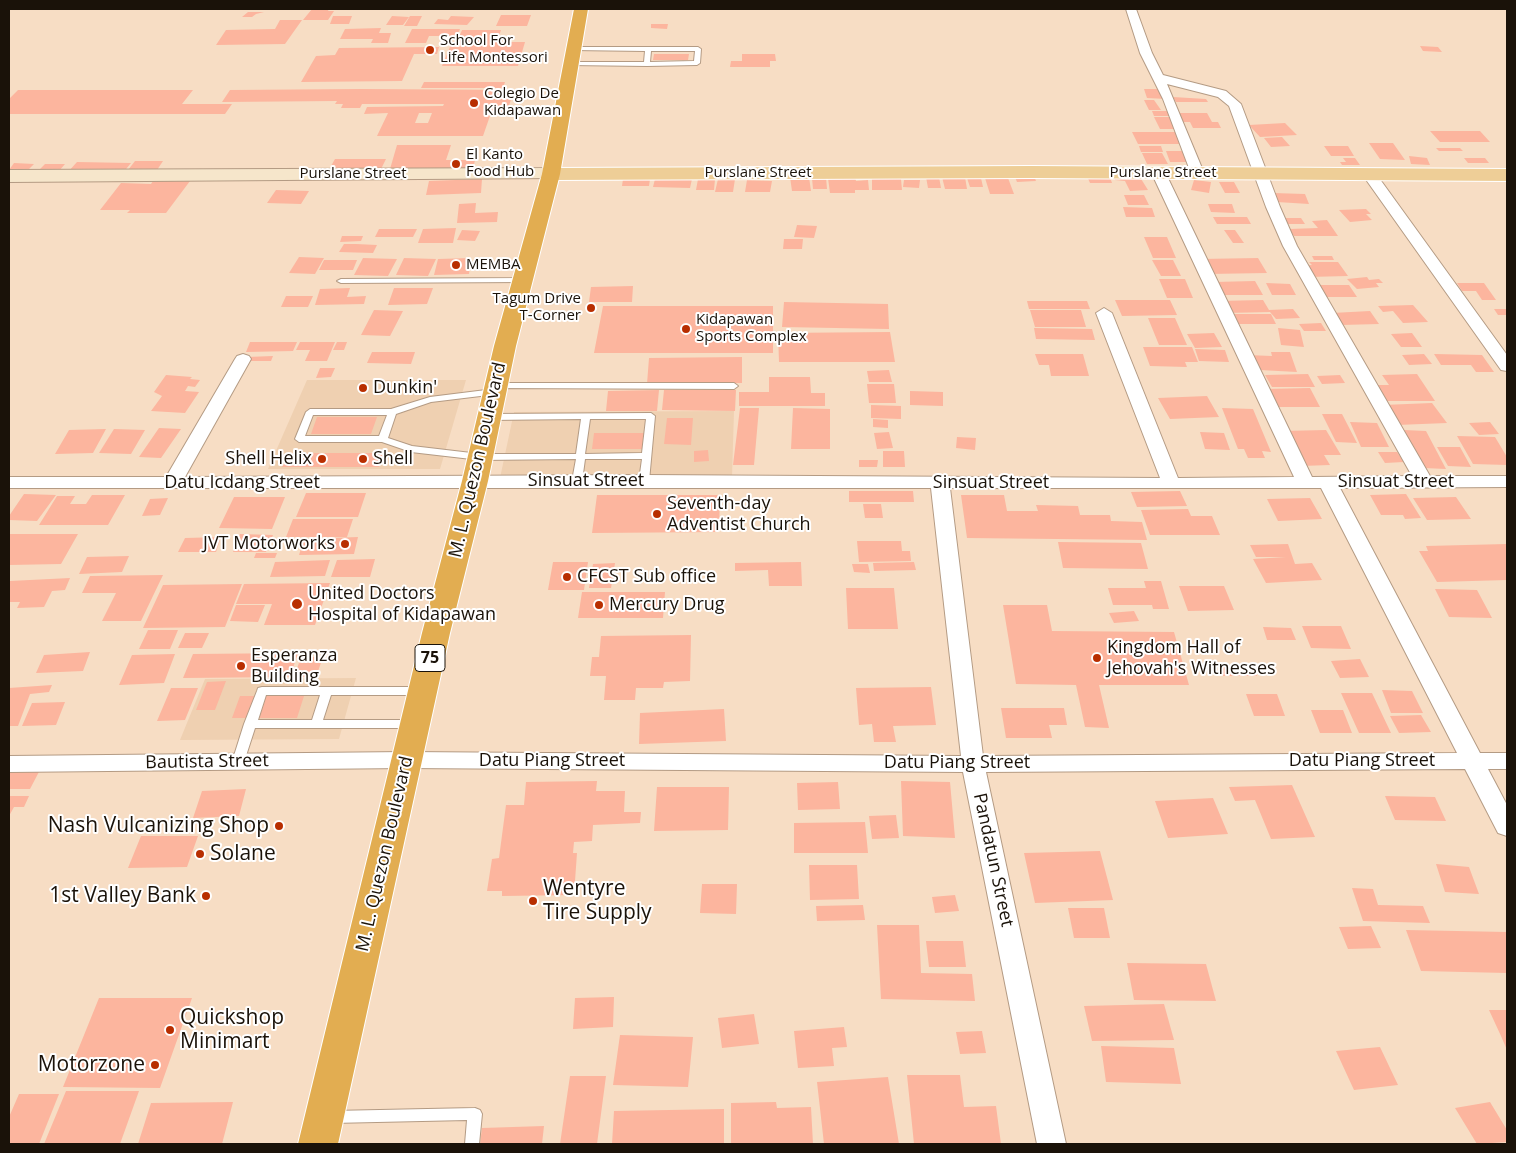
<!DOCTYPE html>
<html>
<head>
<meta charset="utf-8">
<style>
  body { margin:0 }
  #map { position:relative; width:1516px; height:1153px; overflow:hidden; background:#f7ddc4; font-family:"Open Sans",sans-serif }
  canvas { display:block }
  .frame { position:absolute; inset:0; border:10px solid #1a1209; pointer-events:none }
</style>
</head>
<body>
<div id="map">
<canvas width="1516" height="1153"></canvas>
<div class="frame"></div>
</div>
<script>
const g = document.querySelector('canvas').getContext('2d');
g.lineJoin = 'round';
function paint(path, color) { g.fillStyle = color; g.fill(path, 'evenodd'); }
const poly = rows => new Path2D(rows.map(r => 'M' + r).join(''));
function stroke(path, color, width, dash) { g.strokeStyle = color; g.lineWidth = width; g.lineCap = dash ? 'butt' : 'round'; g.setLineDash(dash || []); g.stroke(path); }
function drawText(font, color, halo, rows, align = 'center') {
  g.font = font + ' "Open Sans",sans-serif'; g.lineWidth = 4; g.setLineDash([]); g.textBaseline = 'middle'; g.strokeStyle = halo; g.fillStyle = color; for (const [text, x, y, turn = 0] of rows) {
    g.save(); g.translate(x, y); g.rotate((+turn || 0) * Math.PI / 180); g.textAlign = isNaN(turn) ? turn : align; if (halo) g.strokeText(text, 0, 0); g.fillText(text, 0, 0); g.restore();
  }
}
paint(poly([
  [307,380,466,380,440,469,268,469],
  [734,411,732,477,500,478,514,412],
  [356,678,339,739,180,740,205,679]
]), '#efd0b1');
paint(poly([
  [312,9,329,9,328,11,334,11,328,20,303,20],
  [248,12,264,12,256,14,252,17,242,17],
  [501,15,531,15,527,26,496,26],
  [333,16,352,16,349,24,330,24],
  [392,16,409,17,403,25,386,25],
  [410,16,422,16,417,26,404,26],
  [451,16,474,17,467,25,434,24,438,19,448,20],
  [280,20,302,20,285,44,216,45,226,30,275,29],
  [651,24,668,24,667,29,651,28],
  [381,28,379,33,391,33,388,43,371,43,373,39,340,39,345,29],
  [412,29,460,29,457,36,429,36,426,43,405,43],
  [462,30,501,30,497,42,525,42,518,66,442,66,452,42,457,42],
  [1420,46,1438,47,1442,52,1423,51],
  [439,47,437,54,414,54,402,81,301,82,316,56,335,55,339,48],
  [654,54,689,54,688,60,653,60],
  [742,54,775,54,776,61,770,61,770,67,730,67,731,61,742,61],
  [424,82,505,82,503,88,421,88],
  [1144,89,1163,89,1166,99,1147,98],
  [18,90,193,90,182,104,232,104,225,114,9,114,9,99],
  [230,90,361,89,514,90,507,112,491,113,483,136,377,136,388,113,364,114,367,107,443,106,444,104,362,104,360,108,341,108,343,104,335,104,337,101,222,102],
  [419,113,432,113,428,123,415,123],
  [1173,97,1206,99,1208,102,1176,102],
  [1144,100,1154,100,1161,110,1149,110],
  [1152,111,1168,111,1170,116,1154,116],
  [1179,113,1207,113,1212,122,1218,122,1221,128,1193,128,1190,122,1183,122],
  [1154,117,1171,117,1177,129,1160,129],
  [1285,123,1297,135,1260,137,1249,125],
  [1430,131,1480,131,1490,142,1440,142],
  [1132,132,1175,132,1182,144,1138,144],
  [1282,137,1290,146,1271,147,1264,138],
  [1369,143,1393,143,1405,160,1380,159],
  [397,145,451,145,446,160,475,160,473,169,390,169],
  [1139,146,1161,146,1163,152,1141,152],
  [1324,146,1348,146,1354,156,1331,156],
  [1436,148,1460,148,1463,151,1439,151],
  [1166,151,1187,151,1191,162,1170,162],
  [1142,153,1162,153,1168,164,1147,164],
  [1409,156,1427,158,1430,165,1411,164],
  [1343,158,1355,158,1360,165,1342,165,1340,162,1346,162],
  [1464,158,1485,158,1489,163,1468,163],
  [335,159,386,159,379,173,327,173],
  [135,161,163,161,157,170,128,170],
  [77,162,131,163,122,174,67,173],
  [14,163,34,164,28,170,9,170],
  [45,164,65,164,59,171,39,170],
  [1086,174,1109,174,1112,183,1090,183],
  [1112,174,1138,174,1148,190,1130,191,1125,181,1115,180],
  [1034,176,1036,181,1017,182,1015,177],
  [790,177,809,177,811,191,792,191],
  [826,177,827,189,813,189,812,178],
  [855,177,856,181,868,180,869,190,855,190,855,193,830,193,828,178],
  [926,177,939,177,941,188,928,188],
  [942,177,965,177,967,189,945,189],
  [872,178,901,179,902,190,872,190],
  [967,178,981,178,983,187,970,187],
  [985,178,1008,178,1014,194,990,194],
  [482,179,481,193,426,195,429,181],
  [623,179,650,179,649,186,622,186],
  [655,179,692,179,690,188,653,187],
  [698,179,715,179,714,190,696,190],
  [718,179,735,179,733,192,715,192],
  [747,180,772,181,770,192,745,192],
  [904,180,920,180,919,188,903,187],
  [1194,180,1211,182,1209,193,1191,190],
  [153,181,190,181,166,213,127,213,130,210,100,210,121,183,151,184],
  [1219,182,1234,182,1240,193,1225,193],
  [276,190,309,191,301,204,267,203],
  [1273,193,1305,194,1309,204,1277,202],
  [1124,195,1144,195,1149,205,1128,205],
  [476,203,475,213,498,212,497,222,457,223,459,204],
  [1208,204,1232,204,1235,213,1211,212],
  [1123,207,1152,208,1155,217,1126,217],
  [1366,209,1371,214,1366,214,1372,220,1350,222,1339,210],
  [1213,217,1247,217,1251,224,1217,224],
  [1281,218,1301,218,1305,224,1285,224],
  [1327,220,1338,236,1294,236,1289,229,1318,228,1312,221],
  [797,225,817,226,814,238,794,237],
  [456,228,453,243,418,243,423,229],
  [379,229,417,229,413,237,375,237],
  [462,230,480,231,475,241,457,240],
  [1224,230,1235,230,1244,243,1233,243],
  [342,236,363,236,361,241,340,242],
  [1144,237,1167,237,1176,258,1153,258],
  [784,239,803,239,802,249,783,249],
  [344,244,356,244,377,245,373,253,339,252],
  [1312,256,1332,256,1334,260,1314,260],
  [299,257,324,258,315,274,289,273],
  [363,258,397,259,388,276,354,275],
  [404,258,436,259,428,276,396,275],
  [471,258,469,274,434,275,438,259],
  [1258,258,1267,273,1208,274,1200,259],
  [324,260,357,260,353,270,319,270],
  [1152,260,1173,260,1181,276,1161,276],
  [1309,262,1338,262,1348,276,1308,277,1301,266,1312,265],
  [1367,277,1369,280,1379,279,1383,283,1376,283,1379,287,1357,289,1347,279],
  [1159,279,1185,279,1193,298,1167,298],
  [1255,281,1263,295,1221,295,1214,282],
  [1266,283,1290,284,1296,295,1272,295],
  [1457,283,1484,283,1496,300,1482,300,1476,291,1462,291],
  [1316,285,1349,285,1357,297,1324,297],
  [633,286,632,302,589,302,591,287],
  [350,288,347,297,366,296,364,304,315,305,320,289],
  [394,288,433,288,427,304,388,305],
  [286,296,313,296,308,307,281,307],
  [1115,300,1170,300,1177,315,1122,316],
  [1263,300,1269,310,1293,309,1300,318,1276,319,1270,312,1226,313,1219,301],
  [1027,301,1087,301,1090,309,1029,309],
  [784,302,888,304,889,329,782,327],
  [1413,305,1428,322,1403,323,1393,311,1383,312,1378,306],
  [603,306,773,306,773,353,594,353],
  [1494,309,1507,309,1507,315,1498,315],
  [374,310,403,311,390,336,361,335],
  [1030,310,1081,310,1086,327,1035,327],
  [1370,311,1379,324,1341,325,1332,313],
  [1226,314,1271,314,1276,324,1231,324],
  [1148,318,1175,318,1187,345,1159,345],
  [1321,323,1326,331,1304,331,1299,324],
  [1034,328,1092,329,1095,340,1036,339],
  [1278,328,1300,330,1304,347,1281,345],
  [890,332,895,362,779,362,778,333],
  [1214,333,1222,347,1195,348,1187,334],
  [1412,333,1422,347,1401,347,1391,334],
  [250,342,297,342,293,351,246,352],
  [300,342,335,342,327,361,305,361,310,350,296,350],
  [337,342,347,342,344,350,333,350],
  [1143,347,1192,347,1198,362,1185,362,1187,367,1150,366],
  [1195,349,1225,350,1229,362,1199,361],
  [372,352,415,352,411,364,367,363],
  [1271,352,1290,352,1297,372,1260,370,1259,367,1250,366,1247,355,1272,356],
  [1035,354,1083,354,1089,376,1051,376,1049,365,1039,365],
  [1424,354,1432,364,1409,365,1402,355],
  [1434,354,1482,355,1494,372,1476,372,1471,365,1441,365],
  [273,356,271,361,245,361,247,357],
  [742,357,742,383,647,384,649,358],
  [320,368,335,368,331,377,316,378],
  [889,370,892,382,869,382,867,371],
  [1308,374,1315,387,1272,387,1265,375],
  [1417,374,1435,401,1385,401,1376,385,1389,385,1382,375],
  [166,375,192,377,190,379,200,380,195,387,188,386,185,391,199,392,185,413,151,411,162,396,154,392],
  [1340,375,1345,383,1322,384,1317,376],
  [769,377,810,377,811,393,825,393,825,406,739,406,739,392,769,392],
  [867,384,894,384,896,403,869,403],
  [1310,388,1320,407,1275,407,1266,389],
  [659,390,657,411,606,411,608,391],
  [664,390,736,390,735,411,662,410],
  [910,391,943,392,943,406,910,405],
  [1207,396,1219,417,1170,419,1158,398],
  [1432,403,1447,423,1397,425,1383,405],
  [871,405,901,406,901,419,871,418],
  [740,408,759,408,754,465,733,465],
  [793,408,830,409,830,449,791,449],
  [1222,408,1253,409,1271,452,1262,451,1265,458,1248,458,1244,449,1238,449],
  [1322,414,1342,414,1357,443,1336,442],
  [317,417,377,417,371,434,311,434],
  [667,418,693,418,691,445,664,444],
  [873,419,888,420,888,428,873,427],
  [1350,422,1377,423,1389,447,1361,447],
  [1490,422,1499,434,1479,435,1469,423],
  [159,428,181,429,161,458,139,457],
  [106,429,93,453,55,454,69,430],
  [114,429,145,430,131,454,99,453],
  [1326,430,1341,455,1324,455,1330,465,1301,466,1282,431],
  [1404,430,1426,431,1446,469,1424,468],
  [889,432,893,448,877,449,874,433],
  [1200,432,1224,433,1230,450,1205,449],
  [594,433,653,433,651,449,592,449],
  [1457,436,1495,437,1507,457,1507,465,1473,464],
  [957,437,976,438,975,450,956,448],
  [1437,447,1460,447,1471,467,1448,466],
  [708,450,709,461,694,462,694,451],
  [883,451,904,451,905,467,883,467],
  [1378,452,1397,452,1404,462,1385,463],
  [289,453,383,453,379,467,282,467],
  [859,460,878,460,877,467,859,467],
  [849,491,913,491,914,502,849,502],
  [1180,491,1187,506,1137,507,1131,492],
  [306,493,366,493,358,517,296,517],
  [24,494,56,495,37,521,9,520,9,516],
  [1406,494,1421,518,1405,519,1403,515,1381,515,1370,495],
  [92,495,125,495,108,525,39,525,57,496,75,496,70,504,86,504],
  [597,495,720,495,719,532,592,533],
  [961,495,1004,495,1007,511,1038,511,1036,505,1078,506,1080,515,1110,515,1111,521,1142,522,1147,540,967,538],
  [234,497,285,497,272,529,219,528],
  [1456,497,1471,519,1427,520,1413,498],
  [168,498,160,515,142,516,150,499],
  [1310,498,1322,519,1278,521,1267,499],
  [863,504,881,504,883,518,865,518],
  [1188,509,1191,516,1212,516,1220,535,1150,535,1141,510],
  [293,519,353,519,347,537,286,537],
  [9,534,78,534,61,564,9,565],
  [240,534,273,535,266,552,233,552],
  [221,537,216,552,178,552,185,538],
  [358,537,354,554,299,555,304,539],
  [857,541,901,541,902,551,910,551,911,561,859,562],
  [1058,542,1141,543,1148,569,1063,568],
  [1288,544,1295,564,1312,563,1322,580,1266,583,1253,559,1286,557,1256,557,1250,545],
  [1507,544,1507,580,1437,582,1419,551,1428,551,1426,546],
  [256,553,277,553,275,558,254,558],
  [129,556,122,572,79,574,87,557],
  [375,559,370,577,331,577,337,560],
  [330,560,325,576,270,577,275,562],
  [553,562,588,562,584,590,548,590],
  [801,562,802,586,769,586,768,570,735,571,735,563],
  [914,562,916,570,874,571,873,563],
  [615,563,611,588,589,588,593,564],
  [852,564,868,564,870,573,854,572],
  [163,575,141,621,102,621,116,593,82,593,90,576],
  [70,578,65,590,52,591,44,607,17,608,20,602,9,602,10,581],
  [1144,581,1161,581,1169,609,1153,609,1152,605,1113,605,1108,588,1146,588],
  [330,583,315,625,264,625,272,604,236,604,244,584],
  [242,584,225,627,143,628,163,585],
  [1179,586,1224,586,1234,610,1188,611],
  [846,588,894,588,898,629,848,629],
  [1435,589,1477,590,1492,618,1449,617],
  [582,592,665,592,663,618,578,618],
  [236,605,265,605,258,622,230,621],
  [1003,605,1047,605,1052,631,1174,632,1189,685,1099,685,1109,728,1085,727,1076,685,1016,684],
  [1134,611,1139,621,1114,623,1109,613],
  [1302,626,1341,626,1351,649,1311,648],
  [1263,627,1291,628,1296,640,1267,640],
  [148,630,178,630,170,649,139,649],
  [185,633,209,633,202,648,178,648],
  [691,635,690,681,664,682,663,688,636,688,635,700,604,700,606,676,590,676,592,657,599,657,601,636],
  [90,652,83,671,36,673,44,655],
  [298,653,290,677,183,678,193,654],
  [175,654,164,683,119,685,132,655],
  [301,657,323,657,316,677,294,677],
  [1360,659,1369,677,1340,678,1331,661],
  [1253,665,1257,676,1223,676,1220,666],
  [226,681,215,710,196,710,207,682],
  [52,685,49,692,30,694,18,726,9,726,9,688],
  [931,687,936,725,893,726,896,742,874,742,872,724,859,725,856,688],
  [171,688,198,688,185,720,157,721],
  [1382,690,1412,691,1423,713,1391,713],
  [1341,693,1372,693,1391,733,1359,733],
  [1246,694,1277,694,1285,716,1254,716],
  [240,696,304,696,297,718,232,718],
  [65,702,56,725,22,726,32,703],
  [1001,708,1064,708,1067,725,1049,725,1052,738,1006,738],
  [724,709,726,741,639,744,640,713],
  [1311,710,1343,710,1352,733,1320,733],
  [1421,715,1431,732,1399,733,1390,716],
  [9,768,41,768,30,789,9,789],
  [597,781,596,791,625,791,624,812,641,812,640,823,593,825,592,841,574,842,573,853,577,853,574,895,502,896,502,891,487,891,492,859,499,858,506,805,524,805,526,782],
  [901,781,950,782,955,838,903,836],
  [838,782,840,809,798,810,797,783],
  [1292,785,1315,837,1271,839,1255,800,1235,801,1229,787],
  [657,787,729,787,728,830,654,831],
  [246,789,239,816,193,818,202,791],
  [9,796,29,796,24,807,14,807,9,816],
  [1385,796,1435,797,1446,821,1395,820],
  [1213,798,1228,834,1168,838,1155,801],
  [896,815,899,838,872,839,869,816],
  [865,822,868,853,794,853,794,823],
  [141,836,198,836,187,867,128,868],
  [1100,851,1113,900,1035,903,1024,853],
  [1436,864,1469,867,1479,894,1445,892],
  [809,865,857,865,859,899,810,900],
  [702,884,737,884,736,914,700,913],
  [1352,888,1373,889,1378,905,1423,906,1430,923,1363,921],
  [955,895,959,911,935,913,932,897],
  [863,905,865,920,817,921,816,906],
  [1068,908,1104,908,1110,938,1074,938],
  [877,925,919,925,921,973,972,974,975,1001,881,999],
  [1371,926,1381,948,1348,949,1339,927],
  [1406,930,1507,932,1507,973,1421,971],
  [926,941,963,941,966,967,929,967],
  [1127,963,1206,964,1216,1001,1134,1000],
  [614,997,613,1027,573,1029,575,998],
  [99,998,192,998,160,1088,63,1087],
  [1164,1004,1174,1040,1092,1041,1084,1006],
  [1489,1010,1507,1010,1507,1050,1501,1036],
  [754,1014,759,1044,722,1048,718,1018],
  [844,1027,847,1047,832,1048,834,1066,798,1068,794,1031],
  [982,1031,986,1053,960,1054,956,1032],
  [620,1035,693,1037,688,1087,613,1085],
  [1101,1046,1174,1048,1181,1084,1106,1082],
  [1380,1047,1398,1085,1354,1090,1336,1051],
  [907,1075,960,1075,964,1107,996,1106,1001,1144,914,1144],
  [570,1076,606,1076,597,1144,560,1144],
  [888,1077,899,1144,824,1144,817,1082],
  [66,1091,139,1091,120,1144,44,1144],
  [19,1094,59,1094,39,1144,9,1144,9,1117],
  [233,1102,222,1144,138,1144,151,1103],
  [776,1102,777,1108,811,1107,813,1144,731,1144,731,1103],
  [1490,1102,1507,1130,1507,1142,1477,1144,1455,1108],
  [724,1109,724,1144,612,1144,614,1111],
  [544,1126,542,1144,480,1144,482,1128]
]), '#fcb59e');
const lane = poly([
  [574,47,698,47,701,49,700,63,697,65,647,66,568,65,567,64,570,62,644,62,645,51,572,50,571,49,574,47],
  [651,51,695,51,694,61,650,62,651,51],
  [523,278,527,280,526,282,341,283,337,281,341,279,523,278],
  [496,383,734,383,738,386,734,389,493,388,492,386,496,383],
  [494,389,497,390,497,394,431,402,396,414,388,438,412,446,480,454,576,454,581,419,489,420,485,417,489,414,651,413,655,416,649,481,644,484,639,481,642,459,585,459,582,481,577,484,572,481,576,459,480,460,411,452,382,442,299,442,295,439,306,412,310,409,391,409,430,397,494,389],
  [313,415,387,415,379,436,305,436,313,415],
  [590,419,646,419,642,453,585,454,590,419],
  [262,687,422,687,426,688,427,691,426,694,422,695,331,695,323,720,412,720,416,721,418,724,416,727,412,728,255,728,244,762,242,765,234,765,232,762,244,724,257,691,258,688,262,687],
  [266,695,320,695,312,720,258,720,266,695],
  [475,1108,480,1110,482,1114,479,1144,465,1144,467,1120,332,1123,327,1121,325,1117,327,1113,332,1111,475,1108]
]);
const street = poly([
  [1126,9,1136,9,1152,53,1163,75,1226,91,1241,104,1280,207,1297,246,1430,476,1507,476,1507,487,1340,488,1480,753,1507,753,1507,769,1488,769,1507,805,1507,836,1498,833,1465,769,986,772,1066,1144,1037,1144,963,772,406,768,9,772,9,756,406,752,961,756,931,488,9,488,9,477,166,477,235,359,237,356,243,354,249,356,251,359,185,477,644,475,1160,478,1096,313,1104,308,1112,313,1178,478,1294,477,1152,174,1159,170,1166,174,1312,477,1412,476,1283,246,1266,207,1229,106,1218,97,1167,84,1204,173,1202,176,1192,176,1163,99,1140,53,1126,9],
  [950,488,1321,488,1457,753,983,756,950,488],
  [1369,170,1374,171,1507,355,1507,371,1501,370,1362,174,1369,170]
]);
const secondary = poly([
  [551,168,558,170,560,174,558,178,9,182,9,170,551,168]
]);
const primary = poly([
  [1031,166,1507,169,1507,181,1031,178,551,180,544,178,542,174,544,170,551,168,1031,166]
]);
const highway = poly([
  [574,9,588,9,560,174,516,346,488,481,450,633,338,1144,298,1144,422,633,462,481,494,346,542,174,574,9]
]);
stroke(lane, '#b49b84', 2);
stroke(street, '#b49b84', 2);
stroke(secondary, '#b49b84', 2);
stroke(primary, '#fff', 2);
stroke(highway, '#fff', 2);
paint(lane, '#fff');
paint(street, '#fff');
paint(secondary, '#f6e6cb');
paint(primary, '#eece97');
paint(highway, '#e2ad51');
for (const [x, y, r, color] of [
  [430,50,5,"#b82e00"],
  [474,103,5,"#b82e00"],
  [456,164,5,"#b82e00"],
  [456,265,5,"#b82e00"],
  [591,308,5,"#b82e00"],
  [686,329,5,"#b82e00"],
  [363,388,5,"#b82e00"],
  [322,459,5,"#b82e00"],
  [363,459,5,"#b82e00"],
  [657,514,5,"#b82e00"],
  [345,544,5,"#b82e00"],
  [567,577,5,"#b82e00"],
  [297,604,6,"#b82e00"],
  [599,605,5,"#b82e00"],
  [1097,658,5,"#b82e00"],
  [241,666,5,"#b82e00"],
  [279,826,5,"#b82e00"],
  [200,854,5,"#b82e00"],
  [206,896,5,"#b82e00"],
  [533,901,5,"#b82e00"],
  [170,1030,5,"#b82e00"],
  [155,1065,5,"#b82e00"]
]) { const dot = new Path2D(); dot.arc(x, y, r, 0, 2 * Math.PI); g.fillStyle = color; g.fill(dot); stroke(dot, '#fff', 2); }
drawText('15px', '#1a1209', '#fff', [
  ["School For",440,41],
  ["Life Montessori",440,58],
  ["Colegio De",484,94],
  ["Kidapawan",484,111],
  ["El Kanto",466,155],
  ["Food Hub",466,172],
  ["MEMBA",466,265],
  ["Tagum Drive",581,299,"right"],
  ["T-Corner",581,316,"right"],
  ["Kidapawan",696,320],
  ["Sports Complex",696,337]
], 'left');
drawText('15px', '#1a1209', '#fff', [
  ["Purslane Street",758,173],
  ["Purslane Street",1163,173],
  ["Purslane Street",353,174]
]);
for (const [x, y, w] of [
  [430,658,30]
]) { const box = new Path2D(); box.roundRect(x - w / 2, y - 13.5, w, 27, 4); g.fillStyle = '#fff'; g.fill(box); stroke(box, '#1a1209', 1); }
drawText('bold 16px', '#1a1209', null, [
  ["75",430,658]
]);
drawText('18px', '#1a1209', '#fff', [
  ["Dunkin'",373,388],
  ["Shell Helix",312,459,"right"],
  ["Shell",373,459],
  ["Seventh-day",667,504],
  ["Adventist Church",667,525],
  ["JVT Motorworks",335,544,"right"],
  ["CFCST Sub office",577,577],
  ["United Doctors",308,594],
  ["Hospital of Kidapawan",308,615],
  ["Mercury Drug",609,605],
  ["Kingdom Hall of",1107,648],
  ["Jehovah's Witnesses",1107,669],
  ["Esperanza",251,656],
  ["Building",251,677]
], 'left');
drawText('18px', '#1a1209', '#fff', [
  ["M. L. Quezon Boulevard",478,460,-77],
  ["Sinsuat Street",586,481],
  ["Sinsuat Street",1396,482],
  ["Datu Icdang Street",242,483],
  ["Sinsuat Street",991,483],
  ["Datu Piang Street",552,761],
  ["Datu Piang Street",1362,761],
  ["Bautista Street",207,762,-1],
  ["Datu Piang Street",957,763],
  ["M. L. Quezon Boulevard",385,854,-77],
  ["Pandatun Street",993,860,78]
]);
drawText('21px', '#1a1209', '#fff', [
  ["Nash Vulcanizing Shop",269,826],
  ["Solane",210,854,"left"],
  ["Wentyre",543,889,"left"],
  ["Tire Supply",543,913,"left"],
  ["1st Valley Bank",196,896],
  ["Quickshop",180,1018,"left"],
  ["Minimart",180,1042,"left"],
  ["Motorzone",145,1065]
], 'right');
</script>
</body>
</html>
